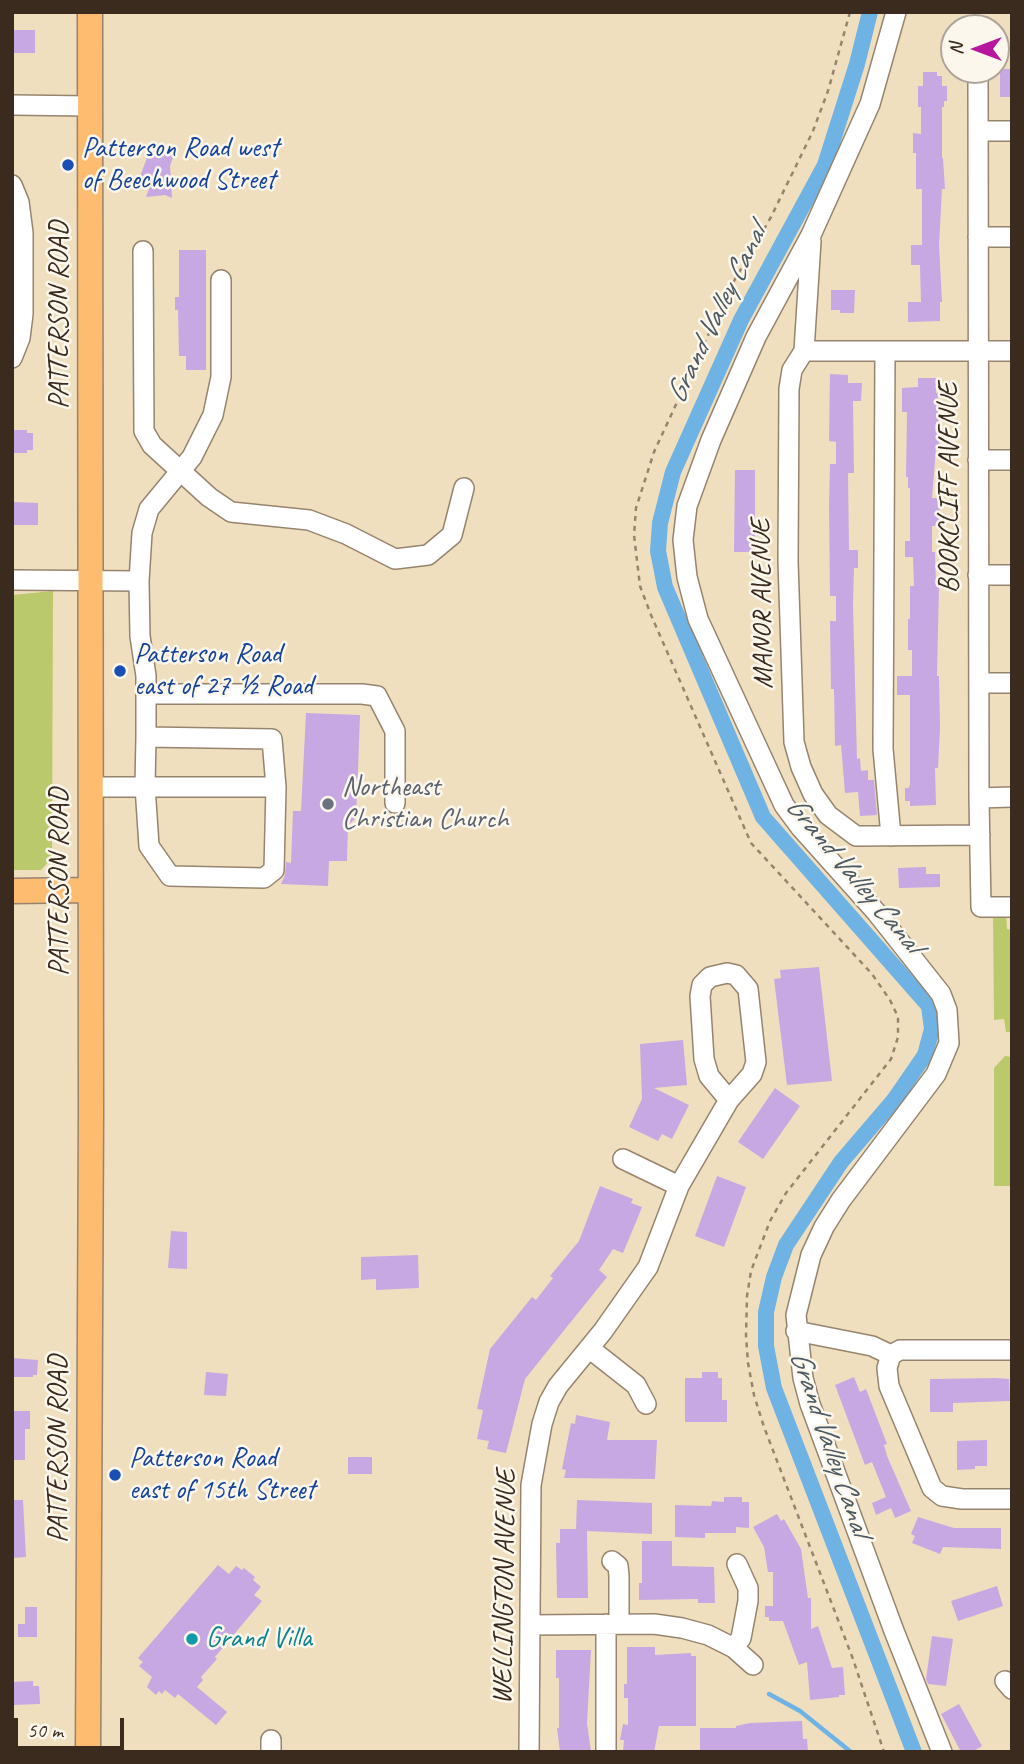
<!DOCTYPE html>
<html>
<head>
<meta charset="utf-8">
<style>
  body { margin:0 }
  #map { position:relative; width:1024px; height:1764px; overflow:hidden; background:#f0dfbf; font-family:Caveat,sans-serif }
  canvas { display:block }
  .frame { position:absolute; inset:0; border:14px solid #3b2a1e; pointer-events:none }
  .north { position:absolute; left:940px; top:14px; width:70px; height:70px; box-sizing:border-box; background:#fbf7ec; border:2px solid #aea59a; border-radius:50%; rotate:270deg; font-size:19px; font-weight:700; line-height:28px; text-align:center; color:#3b2a1e }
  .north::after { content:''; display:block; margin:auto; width:24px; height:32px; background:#b5179e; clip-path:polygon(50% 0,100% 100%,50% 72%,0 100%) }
  .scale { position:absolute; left:14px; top:1718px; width:110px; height:32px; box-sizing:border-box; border:4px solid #3b2a1e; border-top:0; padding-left:9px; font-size:21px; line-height:24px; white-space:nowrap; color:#3b2a1e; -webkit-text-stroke:5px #fbf7ec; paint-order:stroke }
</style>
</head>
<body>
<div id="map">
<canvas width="1024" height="1764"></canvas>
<div class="frame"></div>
<div class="north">N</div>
<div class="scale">50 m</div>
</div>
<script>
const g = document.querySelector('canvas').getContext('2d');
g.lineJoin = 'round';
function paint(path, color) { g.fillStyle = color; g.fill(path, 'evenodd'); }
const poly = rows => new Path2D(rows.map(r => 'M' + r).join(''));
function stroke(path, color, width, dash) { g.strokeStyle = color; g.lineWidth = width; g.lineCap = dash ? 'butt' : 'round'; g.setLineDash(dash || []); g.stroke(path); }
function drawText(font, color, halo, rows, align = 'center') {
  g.font = font + ' Caveat,sans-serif'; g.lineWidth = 5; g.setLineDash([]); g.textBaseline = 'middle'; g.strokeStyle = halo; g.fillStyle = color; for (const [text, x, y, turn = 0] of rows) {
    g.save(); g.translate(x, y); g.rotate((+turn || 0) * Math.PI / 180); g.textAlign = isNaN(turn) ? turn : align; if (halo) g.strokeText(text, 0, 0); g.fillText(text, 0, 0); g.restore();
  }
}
paint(poly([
  [53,591,52,858,41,870,12,870,12,595],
  [993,912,1006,912,1007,929,1012,930,1012,1035,1010,1032,1006,1032,1004,1019,994,1020],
  [1005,1056,1012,1057,1012,1186,994,1186,994,1068]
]), '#bac96b');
stroke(poly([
  [769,1694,800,1711,851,1752]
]), '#6fb3e4', 4.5);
stroke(poly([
  [870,12,857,64,825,165,741,320,673,472,660,523,658,551,665,587,763,817,929,1006,932,1029,925,1055,894,1100,841,1162,786,1245,774,1277,766,1312,766,1346,774,1388,914,1752]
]), '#6fb3e4', 16);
paint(poly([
  [12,30,35,30,35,53,12,53],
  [1000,69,1012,69,1012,97,1000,97],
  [923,72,937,72,937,76,942,76,942,86,947,86,947,101,944,101,944,107,942,107,942,158,943,158,945,189,942,189,939,245,942,302,940,302,940,321,908,322,908,302,921,302,920,265,911,265,911,245,922,245,922,189,916,189,916,153,913,153,913,133,921,134,921,107,918,107,918,86,923,86],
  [152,144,175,152,170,166,172,198,165,195,146,197,150,186,138,182],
  [179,250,206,250,206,370,186,370,186,356,179,356,178,310,175,310,175,297,179,297],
  [831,290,855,290,854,313,840,313,840,310,831,310],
  [830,374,848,375,848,383,862,383,861,401,853,401,854,473,848,473,849,550,858,550,858,568,854,568,853,605,857,759,860,758,861,771,868,770,868,780,874,780,877,815,860,816,858,792,845,793,841,745,835,746,834,689,831,689,830,621,836,621,836,596,830,596,829,504,830,464,836,464,836,442,829,441],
  [918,378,936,378,936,393,938,393,939,448,936,448,932,498,940,498,940,526,932,526,932,552,935,552,936,585,939,585,937,676,939,676,940,728,938,768,935,768,936,805,910,806,910,801,905,801,905,788,909,788,910,784,910,695,897,695,897,676,912,676,912,650,908,650,908,619,910,619,910,586,914,586,913,557,905,557,905,541,910,541,910,488,908,488,908,477,906,477,907,412,902,412,902,388,918,387],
  [12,430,27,430,27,433,33,433,33,450,27,450,27,453,12,453],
  [735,470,755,470,755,552,734,552],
  [12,502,38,503,38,525,12,525],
  [306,713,360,715,357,798,355,819,348,825,347,861,329,861,328,886,281,884,285,875,286,862,291,863,293,811,301,811],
  [926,867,926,874,940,874,940,887,899,888,898,868],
  [819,967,832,1081,787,1085,774,979,781,978,780,970],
  [683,1040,687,1085,654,1088,689,1105,672,1139,662,1134,658,1141,629,1127,642,1099,640,1044],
  [775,1088,800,1106,763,1159,738,1142],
  [717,1176,746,1187,724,1247,695,1236],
  [600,1186,633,1199,631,1203,642,1207,636,1222,623,1253,613,1249,599,1270,607,1277,525,1379,506,1453,487,1449,489,1441,477,1439,483,1410,477,1409,490,1349,532,1297,536,1300,553,1278,550,1276,579,1241],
  [171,1231,187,1232,187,1269,168,1268],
  [418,1255,419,1288,376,1290,376,1279,361,1280,361,1257],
  [12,1358,38,1360,37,1375,33,1375,33,1377,12,1377],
  [206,1372,228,1374,226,1396,204,1395],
  [702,1372,718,1372,718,1378,722,1378,722,1400,727,1400,727,1422,685,1422,685,1378,702,1378],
  [854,1377,860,1392,866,1389,887,1444,884,1445,887,1456,911,1511,895,1518,891,1508,876,1515,872,1503,886,1497,872,1462,865,1465,835,1385],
  [996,1378,1009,1379,1010,1401,953,1403,953,1412,930,1412,930,1379],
  [12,1411,30,1411,30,1429,25,1429,25,1460,12,1460],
  [576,1415,610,1422,607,1440,657,1440,655,1479,564,1478,566,1470,562,1469,571,1423,575,1424],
  [987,1440,987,1466,975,1466,975,1469,957,1470,957,1441],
  [348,1457,372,1457,372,1474,348,1474],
  [724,1497,742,1497,742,1502,749,1502,749,1528,736,1527,736,1533,705,1533,705,1538,675,1537,675,1505,711,1506,712,1501,724,1502],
  [12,1500,23,1500,26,1557,12,1558],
  [577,1500,652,1503,652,1534,587,1531,588,1598,557,1598,556,1543,560,1543,560,1529,576,1529],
  [777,1514,781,1521,784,1519,801,1549,808,1598,811,1598,811,1629,818,1626,832,1668,843,1667,845,1695,839,1695,839,1697,810,1700,807,1662,799,1665,783,1621,769,1621,769,1617,765,1617,765,1606,773,1606,773,1572,768,1572,764,1547,753,1527],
  [918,1517,954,1528,1001,1528,1001,1549,943,1547,940,1554,912,1543,915,1536,911,1534],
  [642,1541,672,1541,672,1566,714,1567,715,1603,698,1603,698,1599,639,1600,639,1583,642,1583],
  [218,1565,229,1574,236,1566,242,1570,244,1568,255,1577,253,1580,261,1587,254,1595,262,1601,215,1657,217,1659,201,1677,203,1680,197,1687,227,1712,216,1725,178,1694,175,1698,165,1690,162,1694,159,1691,156,1695,147,1687,152,1677,139,1666,143,1662,138,1658],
  [997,1586,1003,1606,958,1621,951,1601],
  [25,1607,37,1607,37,1637,18,1637,18,1624,25,1624],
  [932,1636,953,1639,946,1686,928,1684,926,1679],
  [627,1647,655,1647,655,1655,691,1653,691,1656,696,1656,696,1726,659,1726,654,1752,623,1752,624,1740,620,1740,623,1724,628,1725,628,1698,624,1698,624,1684,627,1684],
  [556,1650,591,1650,587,1723,591,1752,560,1752,557,1728,559,1728,559,1678,556,1678],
  [33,1681,33,1686,39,1686,40,1704,12,1705,12,1682],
  [959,1704,982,1746,972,1752,961,1752,941,1714],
  [802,1721,803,1739,807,1739,808,1752,700,1752,700,1728,736,1728,736,1726,750,1723]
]), '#c7a8e3');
const minor = poly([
  [896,12,870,104,811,235,756,337,711,440,687,506,683,540,687,577,698,619,784,805,801,828,877,913,941,994,947,1010,949,1043,936,1074,841,1200,824,1227,811,1255,796,1315,803,1378,810,1404,894,1631,942,1752],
  [978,70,979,798,981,907,1012,907],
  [12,105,90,106],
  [979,131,1012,131],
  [12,185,19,202,23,233,23,314,20,338,12,358],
  [978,237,1012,237],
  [811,241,804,351,792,370,789,389,788,561,794,742,801,767,813,794,828,815,856,836,980,835],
  [143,251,144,431,152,445,209,497,231,512,309,520,346,534,395,559,428,555,452,535,464,488],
  [804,351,1012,351],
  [885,351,883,749,891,836],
  [978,460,1012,460],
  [978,575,1012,575],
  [12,580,139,581],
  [979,683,1012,683],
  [146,694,362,694,377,696,395,731,395,803],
  [146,737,272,739,276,787,274,870,264,878,170,876,149,846,145,786,146,737,146,676,140,636,139,581,142,533,149,509,192,457,213,415,221,377,221,280],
  [90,787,276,787],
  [979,798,1012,797],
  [623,1159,679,1186],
  [796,1331,872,1346,891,1355],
  [589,1348,636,1385,646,1404],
  [891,1355,887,1368,889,1386,932,1488,942,1496,962,1499,1012,1499],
  [891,1355,900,1350,1012,1350],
  [612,1561,618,1566,619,1576,619,1624],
  [530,1625,654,1624,682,1628,708,1635,734,1648,753,1665],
  [734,1648,741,1638,748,1601,748,1588,737,1564],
  [1005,1681,1012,1689],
  [271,1740,271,1752],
  [529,1752,531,1485,542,1424,549,1402,558,1386,603,1331,648,1267,679,1186,729,1100,752,1074,756,1062,748,989,736,975,727,973,710,977,702,985,700,996,704,1059,709,1076,729,1100],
  [606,1752,606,1624]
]);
const major = poly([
  [12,891,90,890],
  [88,1752,91,1112,90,12]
]);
stroke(minor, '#96846e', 22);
stroke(major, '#96846e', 27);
stroke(poly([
  [850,12,828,91,813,131,771,217,730,288,654,452,636,508,634,535,640,586,651,615,751,843,872,974,890,1000,898,1017,898,1037,891,1059,786,1193,770,1221,751,1271,747,1296,746,1336,748,1363,754,1395,764,1427,853,1659,884,1752]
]), '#96846e', 2.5, [5, 5]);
stroke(minor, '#fff', 19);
stroke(major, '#fdbc6f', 24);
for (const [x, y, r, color] of [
  [68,165,7,"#1a4fb4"],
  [120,671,7,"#1a4fb4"],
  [328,804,7,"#6b7280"],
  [115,1475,7,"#1a4fb4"],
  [192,1639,7,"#0f9aa8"]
]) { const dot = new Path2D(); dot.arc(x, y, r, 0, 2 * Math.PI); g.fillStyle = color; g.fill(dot); stroke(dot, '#fbf7ec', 2.5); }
drawText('28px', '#164399', '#fbf7ec', [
  ["Patterson Road west",82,149],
  ["of Beechwood Street",82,181],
  ["Patterson Road",134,655],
  ["east of 27 ½ Road",134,687],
  ["Patterson Road",129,1459],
  ["east of 15th Street",129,1491]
], 'left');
drawText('28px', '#3b2a1e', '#fbf7ec', [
  ["PATTERSON ROAD",60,315,-90],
  ["BOOKCLIFF AVENUE",950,488,-90],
  ["MANOR AVENUE",763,604,-91],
  ["PATTERSON ROAD",60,882,-90],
  ["PATTERSON ROAD",59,1449,-90],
  ["WELLINGTON AVENUE",505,1587,-89]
]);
drawText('28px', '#5b616d', '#fbf7ec', [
  ["Northeast",342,788],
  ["Christian Church",342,820]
], 'left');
drawText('28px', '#0d838f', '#fbf7ec', [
  ["Grand Villa",206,1639]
], 'left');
drawText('italic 30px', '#4d5a63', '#fbf7ec', [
  ["Grand Valley Canal",717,315,-64],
  ["Grand Valley Canal",853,875,50],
  ["Grand Valley Canal",829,1443,71]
]);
</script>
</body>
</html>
